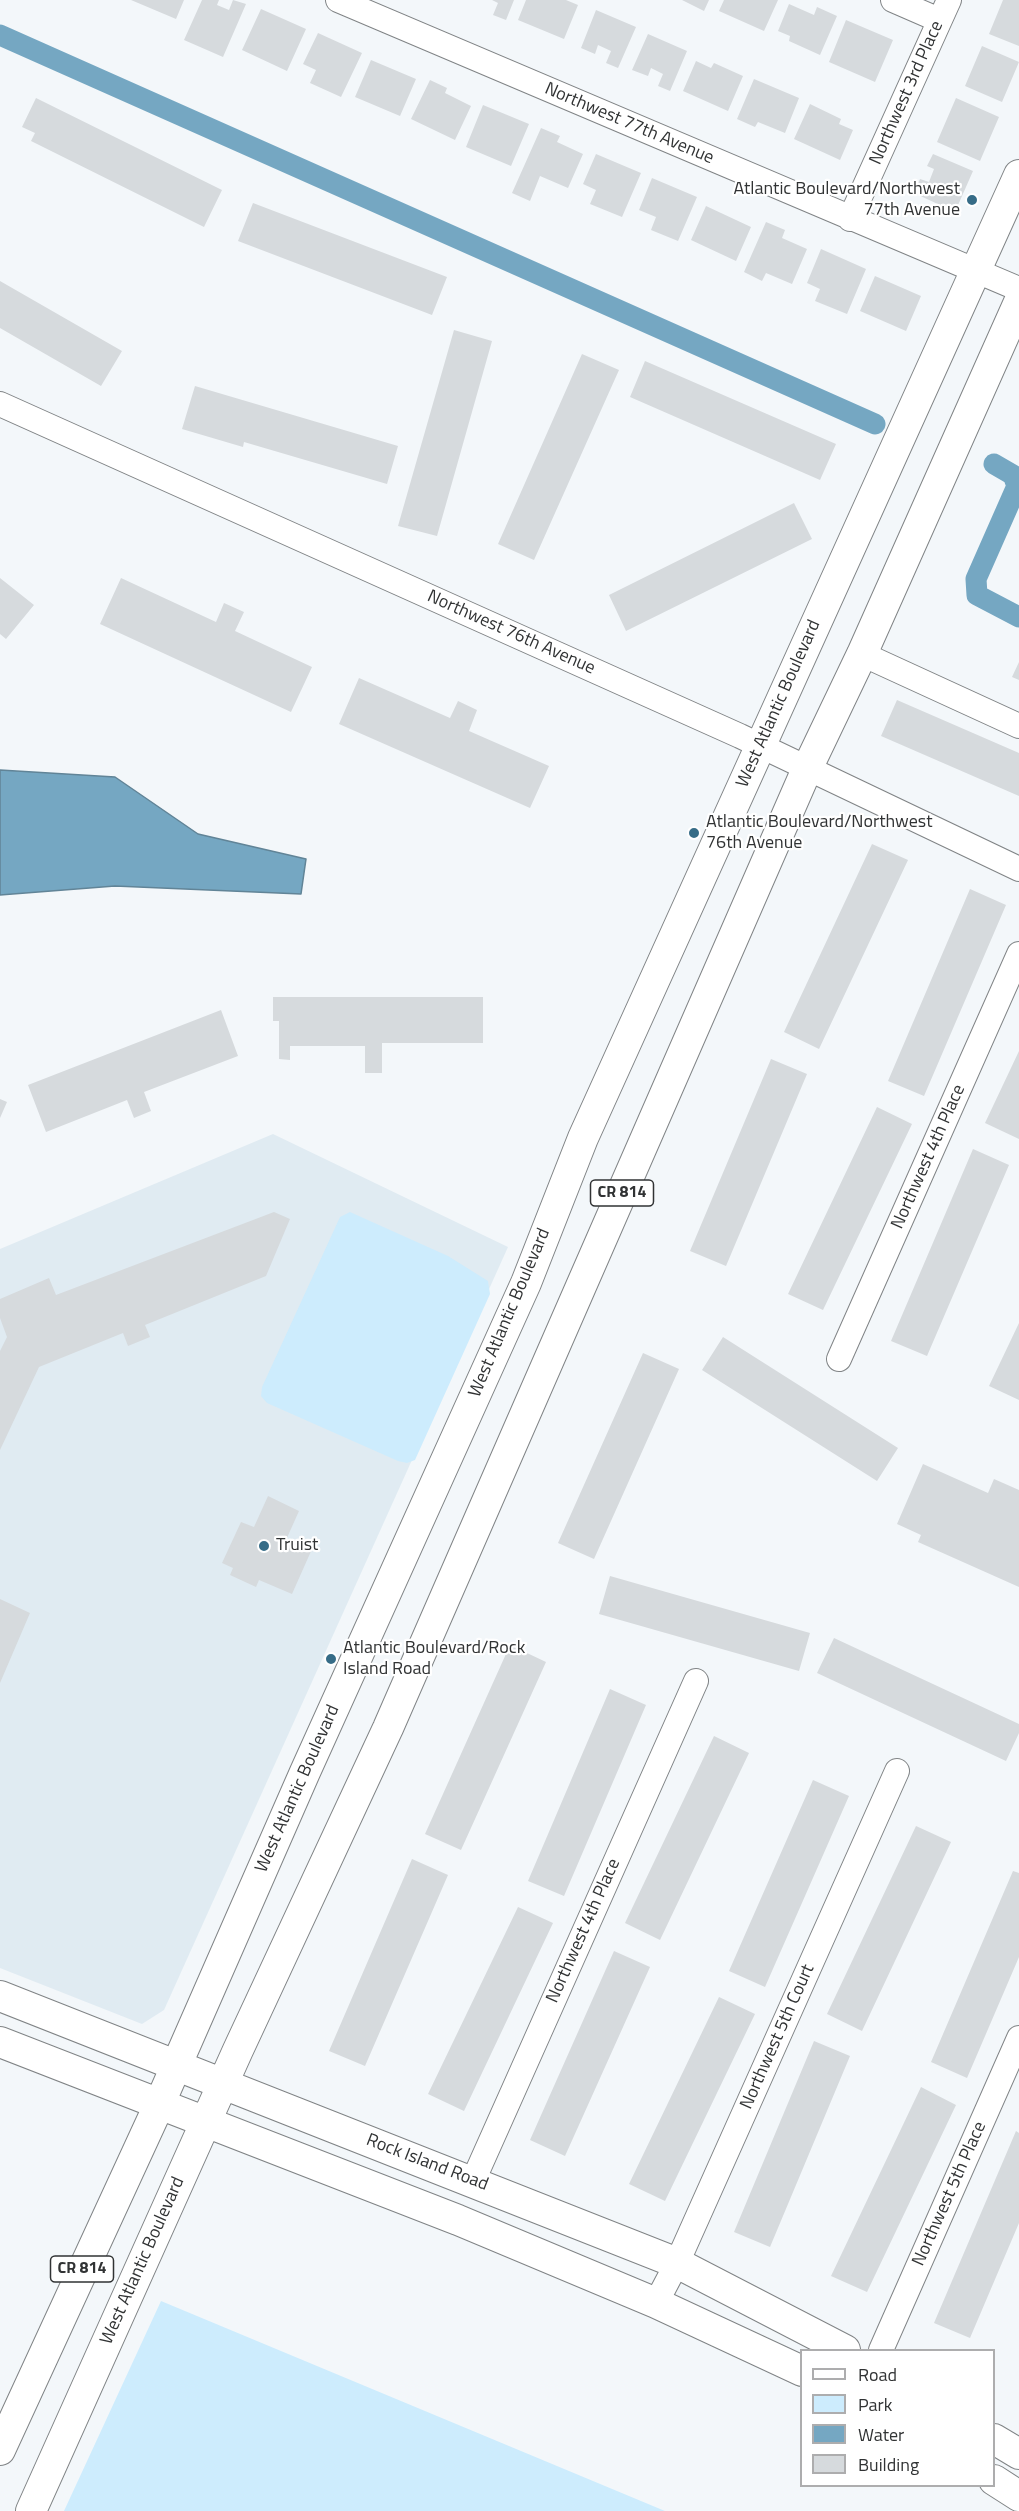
<!DOCTYPE html>
<html>
<head>
<meta charset="utf-8">
<style>
  body { margin:0 }
  #map { position:relative; width:1019px; height:2511px; overflow:hidden; background:#f3f7fa; font-family:"Titillium Web",sans-serif }
  canvas { display:block }
  .legend { position:absolute; left:800px; top:2349px; width:195px; height:138px; box-sizing:border-box; background:#fff; border:2px solid #adadae; margin:0; padding:8px 10px; list-style:none; font-size:18px; color:#313334 }
  .legend li { display:flex; align-items:center; gap:12px; height:30px }
  .legend b { width:30px; border:2px solid #adadae }
</style>
</head>
<body>
<div id="map">
<canvas width="1019" height="2511"></canvas>
<ul class="legend">
<li><b style="height:8px;background:#fff"></b>Road</li>
<li><b style="height:16px;background:#cdecfd"></b>Park</li>
<li><b style="height:16px;background:#75a7c2"></b>Water</li>
<li><b style="height:16px;background:#d6dadd"></b>Building</li>
</ul>
</div>
<script>
const g = document.querySelector('canvas').getContext('2d');
g.lineJoin = 'round';
function paint(path, color) { g.fillStyle = color; g.fill(path, 'evenodd'); }
const poly = rows => new Path2D(rows.map(r => 'M' + r).join(''));
function stroke(path, color, width, dash) { g.strokeStyle = color; g.lineWidth = width; g.lineCap = dash ? 'butt' : 'round'; g.setLineDash(dash || []); g.stroke(path); }
function drawText(font, color, halo, rows, align = 'center') {
  g.font = font + ' "Titillium Web",sans-serif'; g.lineWidth = 4.5; g.setLineDash([]); g.textBaseline = 'middle'; g.strokeStyle = halo; g.fillStyle = color; for (const [text, x, y, turn = 0] of rows) {
    g.save(); g.translate(x, y); g.rotate((+turn || 0) * Math.PI / 180); g.textAlign = isNaN(turn) ? turn : align; if (halo) g.strokeText(text, 0, 0); g.fillText(text, 0, 0); g.restore();
  }
}
paint(poly([
  [273,1134,508,1247,164,2010,142,2024,0,1968,0,1249]
]), '#e0ebf2');
paint(poly([
  [350,1212,448,1256,488,1281,490,1294,415,1460,407,1463,398,1461,267,1403,261,1396,262,1387,340,1217],
  [161,2301,665,2511,64,2511]
]), '#cdecfd');
const water = poly([
  [0,770,115,777,198,834,306,859,301,894,115,886,0,895,0,770]
]);
paint(water, '#75a7c2');
stroke(water, '#618497', 1.5);
stroke(poly([
  [0,35,875,424],
  [994,464,1013,475,1017,486,976,579,977,595,1019,617]
]), '#75a7c2', 21);
paint(poly([
  [131,0,184,0,176,19],
  [202,0,219,0,217,5,229,10,233,0,246,4,223,57,184,40],
  [492,0,514,0,506,20,493,15,498,3],
  [526,0,566,0,578,5,564,39,518,20],
  [682,0,709,0,704,11],
  [724,0,778,0,764,31,719,11],
  [1003,0,1019,0,1019,46,989,34],
  [789,4,814,15,817,7,837,16,820,55,789,41,790,36,778,31],
  [261,9,306,29,287,71,242,50],
  [596,10,636,27,618,68,606,63,611,51,598,45,595,54,581,48],
  [846,20,893,40,875,82,829,62],
  [318,33,362,53,341,97,310,83,316,70,303,64],
  [648,34,687,51,670,91,658,86,663,74,651,68,648,76,632,70],
  [982,46,1019,62,1002,102,965,86],
  [371,60,416,79,400,116,355,97],
  [696,61,711,68,714,63,743,76,728,111,683,91],
  [754,79,799,98,785,133,758,122,755,127,737,119],
  [430,80,447,88,445,93,471,106,455,140,411,119],
  [36,98,222,190,204,227,31,141,35,133,22,127],
  [956,98,999,117,980,161,937,142],
  [810,104,841,119,839,124,853,130,840,160,794,139],
  [483,105,529,124,511,166,466,147],
  [541,128,560,136,557,142,583,154,568,188,540,176,530,201,512,193],
  [596,154,641,173,622,217,590,204,596,190,583,184],
  [933,154,973,171,955,212,914,193,920,179,929,182,934,169,927,166],
  [652,178,697,197,678,241,651,230,656,217,639,210],
  [253,203,447,277,432,315,238,241],
  [706,206,751,227,736,261,691,240],
  [766,222,785,230,782,238,807,249,792,284,766,273,762,281,744,272],
  [821,249,866,269,847,314,815,301,820,289,807,283],
  [875,276,921,296,906,331,860,311],
  [0,281,122,351,101,386,0,328],
  [454,330,492,341,437,536,398,526],
  [582,354,619,370,534,560,498,544],
  [645,361,836,444,820,480,630,397],
  [195,386,398,446,387,484,244,442,243,447,182,429],
  [794,503,812,539,626,631,609,595],
  [0,578,34,605,6,639,0,634],
  [121,578,216,622,224,603,244,612,235,631,312,667,291,712,100,624],
  [1019,662,1019,680,1012,677],
  [359,678,450,718,458,701,477,710,469,731,549,766,530,808,339,724],
  [897,700,1019,753,1019,796,881,736],
  [872,844,908,860,819,1049,784,1032],
  [970,889,1006,905,924,1096,888,1081],
  [273,997,483,997,483,1043,382,1043,382,1073,365,1073,365,1046,290,1046,290,1060,279,1059,279,1021,273,1021],
  [221,1010,238,1056,144,1092,151,1111,134,1118,127,1100,46,1132,28,1085],
  [1019,1051,1019,1139,985,1123],
  [771,1059,807,1074,726,1266,690,1251],
  [0,1099,7,1102,0,1118],
  [877,1107,912,1124,823,1310,788,1294],
  [973,1149,1009,1165,927,1356,891,1341],
  [274,1212,290,1219,266,1276,145,1325,150,1337,128,1346,123,1333,39,1367,0,1450,0,1351,7,1337,0,1318,0,1299,49,1278,56,1295],
  [1019,1323,1019,1400,989,1386],
  [723,1337,898,1448,877,1481,702,1370],
  [643,1353,679,1369,594,1559,558,1543],
  [923,1464,988,1493,994,1479,1019,1490,1019,1587,918,1542,921,1535,897,1524],
  [268,1496,299,1511,286,1540,312,1549,292,1594,259,1580,256,1587,230,1575,233,1568,222,1563,241,1522,254,1527],
  [610,1576,810,1633,799,1671,599,1614],
  [0,1599,30,1613,0,1683],
  [834,1638,1019,1724,1019,1733,1006,1761,817,1673],
  [510,1645,546,1662,461,1850,425,1834],
  [610,1689,646,1705,564,1896,528,1881],
  [714,1736,749,1753,660,1940,625,1923],
  [813,1780,849,1796,765,1987,729,1971],
  [916,1826,951,1842,862,2031,827,2014],
  [412,1859,448,1875,365,2066,329,2051],
  [1013,1871,1019,1873,1019,1957,967,2078,931,2062],
  [518,1907,553,1923,464,2111,428,2094],
  [614,1951,650,1967,565,2156,530,2140],
  [719,1997,755,2014,665,2201,629,2184],
  [814,2041,850,2056,770,2247,734,2232],
  [921,2087,956,2105,867,2292,831,2276],
  [1016,2131,1019,2133,1019,2223,970,2338,934,2323]
]), '#d6dadd');
const minor = poly([
  [338,0,1019,289],
  [893,0,939,20],
  [850,219,949,0],
  [0,404,740,736,1019,869],
  [862,654,1019,726],
  [839,1359,1019,954],
  [473,2181,696,1681],
  [656,2303,677,2263,897,1771],
  [881,2350,1019,2038]
]);
const major = poly([
  [0,1996,677,2263,845,2350],
  [0,2042,458,2220,656,2303,802,2371],
  [994,2439,1019,2454],
  [0,2450,159,2105,305,1772,526,1283,583,1138,1019,175],
  [994,2480,1019,2496],
  [31,2511,238,2050,388,1728,807,769,862,654,1019,302]
]);
stroke(minor, '#808486', 26);
stroke(major, '#808486', 32);
stroke(minor, '#fff', 24);
stroke(major, '#fff', 30);
for (const [x, y, r, color] of [
  [972,200,6,"#366c87"],
  [694,833,6,"#366c87"],
  [264,1546,6,"#366c87"],
  [331,1659,6,"#366c87"]
]) { const dot = new Path2D(); dot.arc(x, y, r, 0, 2 * Math.PI); g.fillStyle = color; g.fill(dot); stroke(dot, '#fff', 2); }
for (const [x, y, w] of [
  [622,1193,63],
  [82,2269,63]
]) { const box = new Path2D(); box.roundRect(x - w / 2, y - 13, w, 26, 4.5); g.fillStyle = '#fff'; g.fill(box); stroke(box, '#313334', 1.5); }
drawText('bold 16px', '#313334', null, [
  ["CR 814",622,1193],
  ["CR 814",82,2269]
]);
drawText('18px', '#313334', '#fff', [
  ["Northwest 3rd Place",907,93,-66],
  ["Northwest 77th Avenue",629,124,23],
  ["Northwest 76th Avenue",511,633,24],
  ["West Atlantic Boulevard",779,704,-66],
  ["Northwest 4th Place",929,1157,-66],
  ["West Atlantic Boulevard",510,1313,-67],
  ["West Atlantic Boulevard",298,1789,-66],
  ["Northwest 4th Place",584,1931,-66],
  ["Northwest 5th Court",778,2037,-66],
  ["Rock Island Road",427,2163,21],
  ["Northwest 5th Place",950,2194,-66],
  ["West Atlantic Boulevard",143,2261,-66]
]);
drawText('18px', '#313334', '#fff', [
  ["Atlantic Boulevard/Northwest",960,190,"right"],
  ["77th Avenue",960,211,"right"],
  ["Atlantic Boulevard/Northwest",706,823],
  ["76th Avenue",706,844],
  ["Truist",276,1546],
  ["Atlantic Boulevard/Rock",343,1649],
  ["Island Road",343,1670]
], 'left');
</script>
</body>
</html>
